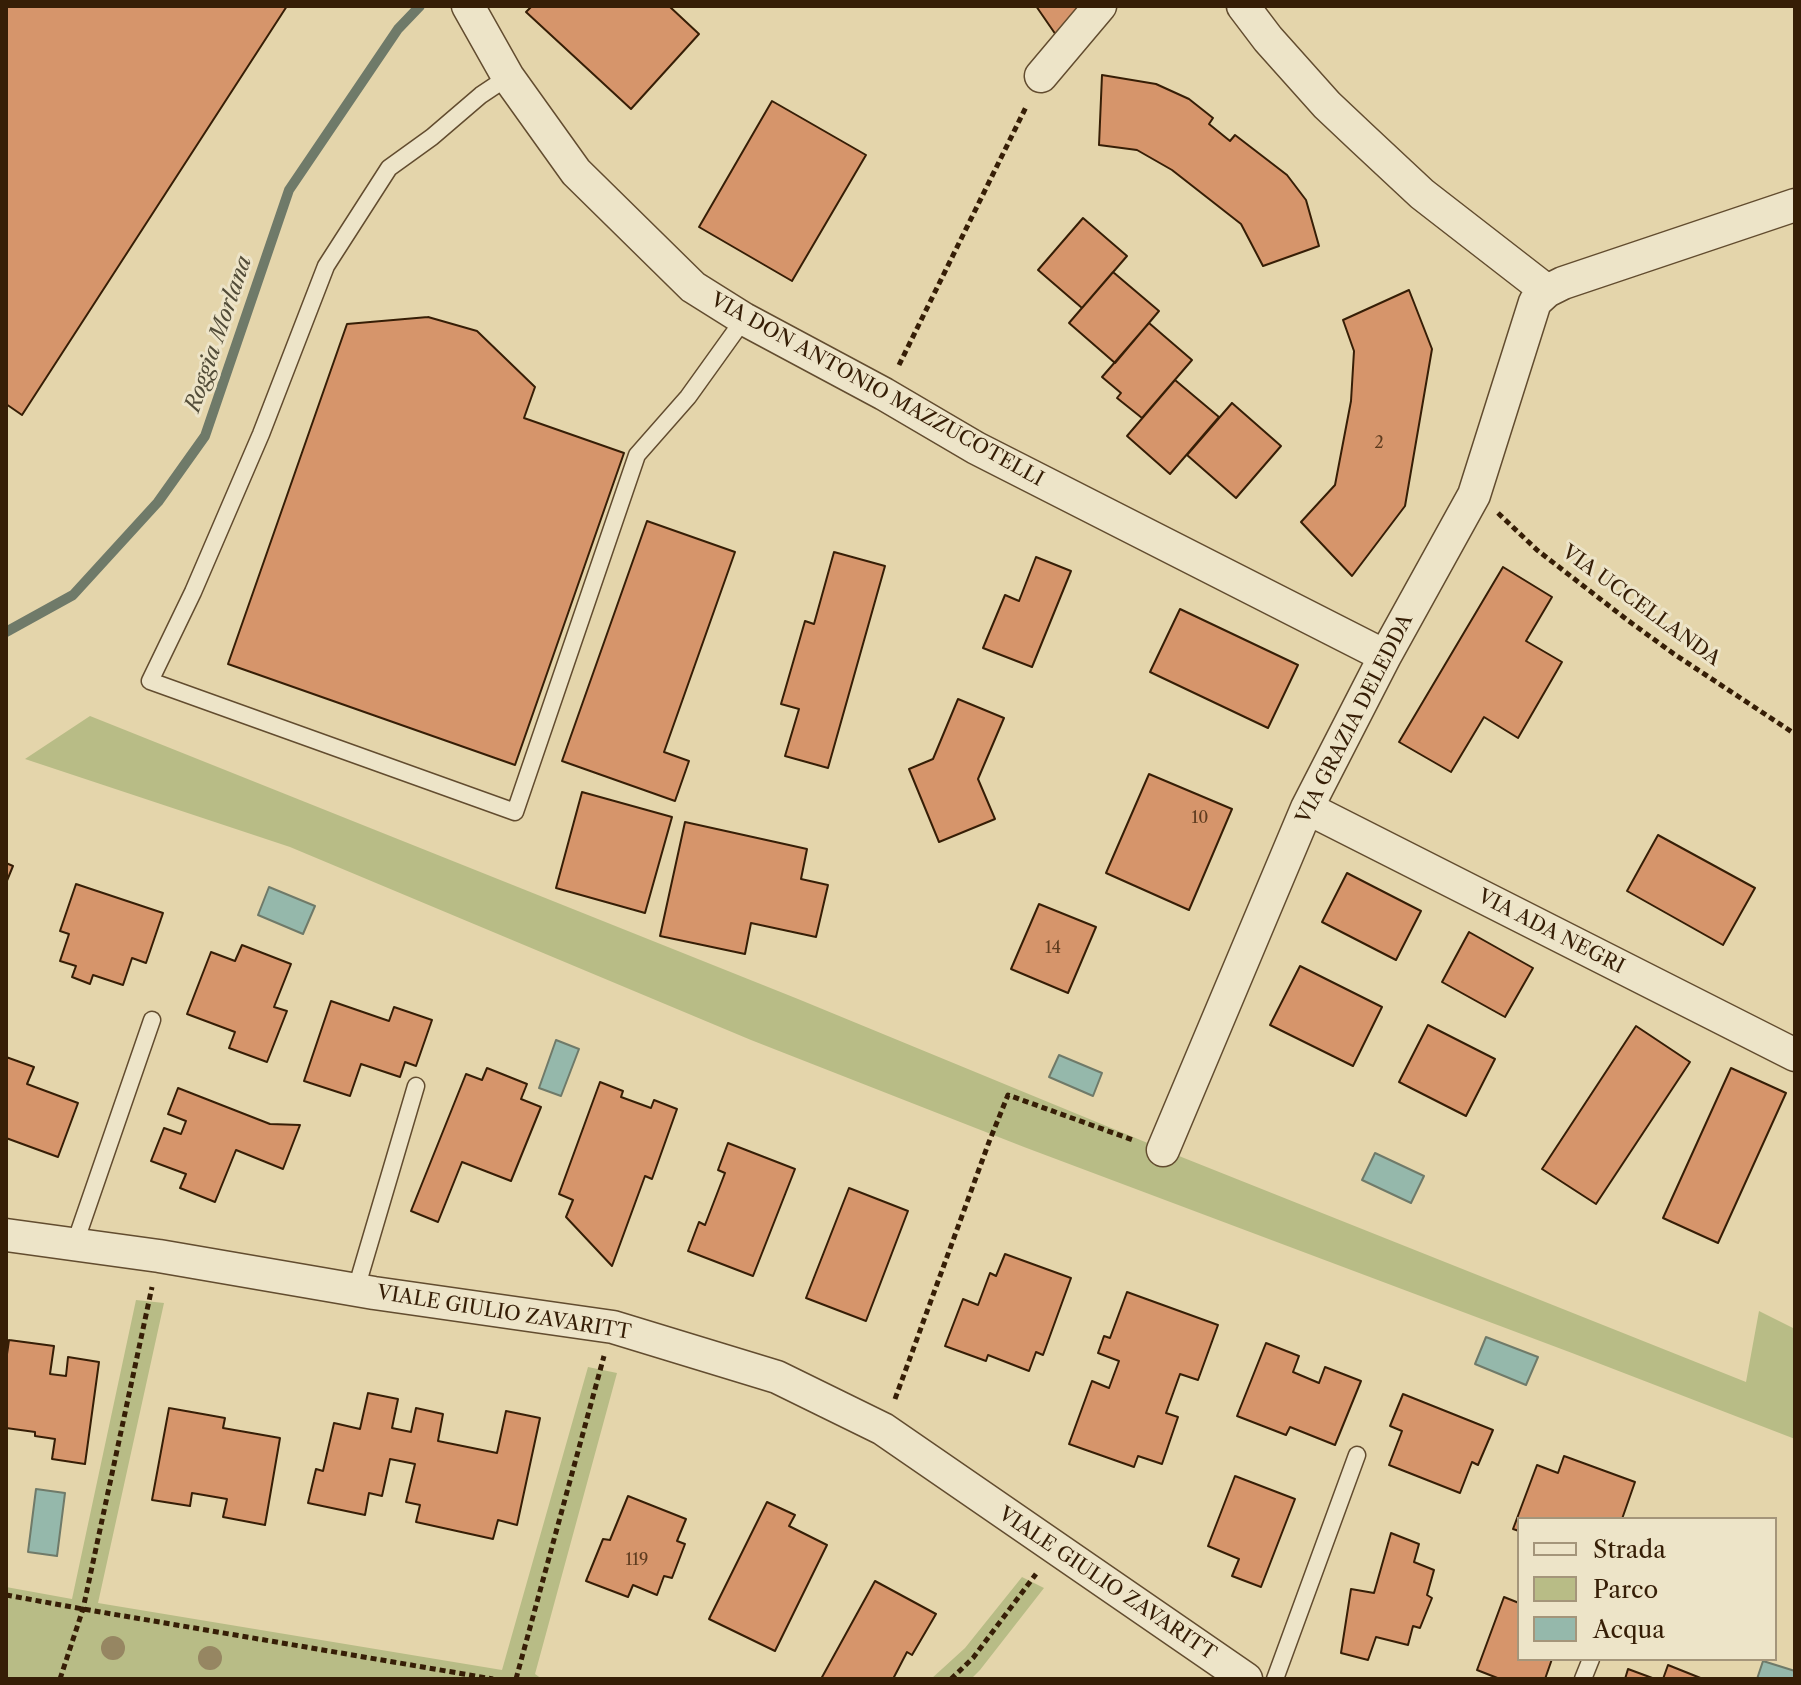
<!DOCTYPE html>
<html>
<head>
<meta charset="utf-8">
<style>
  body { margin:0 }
  #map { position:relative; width:1801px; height:1685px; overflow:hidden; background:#e4d5ab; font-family:"Libre Caslon Text",serif }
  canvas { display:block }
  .frame { position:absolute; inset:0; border:8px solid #361e06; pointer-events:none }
  .legend { position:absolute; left:1517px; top:1517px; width:260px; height:144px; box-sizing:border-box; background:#ede4c8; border:2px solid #a4957a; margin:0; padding:10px 14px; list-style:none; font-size:24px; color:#361e06 }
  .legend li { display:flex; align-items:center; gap:16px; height:40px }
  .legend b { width:40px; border:2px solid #a4957a }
</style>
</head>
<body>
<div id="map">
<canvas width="1801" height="1685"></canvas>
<div class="frame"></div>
<ul class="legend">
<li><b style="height:10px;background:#ede4c8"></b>Strada</li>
<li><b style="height:22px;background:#b8bc86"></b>Parco</li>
<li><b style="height:22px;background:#95b8ab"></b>Acqua</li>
</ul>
</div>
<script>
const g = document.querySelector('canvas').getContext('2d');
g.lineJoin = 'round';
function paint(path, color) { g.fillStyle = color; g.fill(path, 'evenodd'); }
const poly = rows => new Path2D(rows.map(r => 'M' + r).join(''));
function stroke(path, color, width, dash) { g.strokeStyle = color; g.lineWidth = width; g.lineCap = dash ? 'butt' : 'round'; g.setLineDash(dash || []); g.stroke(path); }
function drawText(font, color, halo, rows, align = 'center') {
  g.font = font + ' "Libre Caslon Text",serif'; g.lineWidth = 6; g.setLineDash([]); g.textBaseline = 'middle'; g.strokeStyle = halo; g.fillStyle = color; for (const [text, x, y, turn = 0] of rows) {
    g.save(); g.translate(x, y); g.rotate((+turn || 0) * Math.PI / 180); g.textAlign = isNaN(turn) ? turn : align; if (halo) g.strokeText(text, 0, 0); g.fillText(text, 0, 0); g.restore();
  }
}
paint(poly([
  [90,716,798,999,1184,1158,1746,1382,1759,1311,1795,1329,1795,1439,1572,1353,1024,1147,751,1040,290,847,25,759],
  [136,1300,164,1303,98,1603,502,1670,588,1367,617,1373,535,1674,542,1679,6,1679,6,1587,72,1599],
  [1022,1577,1044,1588,980,1670,971,1679,931,1679,965,1648]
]), '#b8bc86');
const water = poly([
  [269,887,315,906,303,934,258,915,269,887],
  [556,1040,579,1049,561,1096,539,1088,556,1040],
  [1059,1055,1102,1073,1093,1096,1049,1077,1059,1055],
  [1375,1153,1424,1176,1411,1203,1362,1180,1375,1153],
  [1486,1337,1538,1357,1526,1385,1475,1364,1486,1337],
  [36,1489,65,1493,57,1556,28,1552,36,1489],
  [1763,1661,1795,1671,1795,1679,1757,1679,1763,1661]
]);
paint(water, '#95b8ab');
stroke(water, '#6f7a69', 2);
stroke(poly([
  [6,632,73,595,158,502,205,436,289,190,398,29,420,6]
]), '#6f7a69', 10);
const building = poly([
  [6,6,287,6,22,415,6,404,6,6],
  [532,6,669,6,699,34,631,109,526,12,532,6],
  [1036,6,1085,6,1056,35,1036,6],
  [1102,75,1156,84,1189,99,1213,118,1209,124,1230,141,1235,135,1287,175,1306,200,1319,246,1263,266,1241,224,1172,170,1137,150,1099,145,1102,75],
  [772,101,866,155,792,281,699,227,772,101],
  [1083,218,1127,256,1082,308,1038,270,1083,218],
  [1113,272,1159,311,1115,363,1069,323,1113,272],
  [1409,290,1432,349,1405,506,1352,576,1301,522,1335,485,1351,401,1354,351,1343,320,1409,290],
  [428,317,477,331,535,387,524,418,624,453,515,765,228,664,347,324,428,317],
  [1149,323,1192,360,1142,418,1117,398,1121,393,1102,377,1149,323],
  [1175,380,1219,417,1170,474,1127,436,1175,380],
  [1232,403,1281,446,1236,498,1187,455,1232,403],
  [647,521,735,552,664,752,689,761,675,801,562,761,647,521],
  [834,552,885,566,828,768,785,756,799,709,781,704,805,621,814,624,834,552],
  [1036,557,1071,571,1032,667,983,648,1005,595,1019,601,1036,557],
  [1503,567,1552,597,1526,641,1562,662,1518,738,1484,717,1451,772,1399,742,1503,567],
  [1180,609,1298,665,1268,728,1150,672,1180,609],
  [958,699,1004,718,978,779,995,819,939,842,909,769,933,759,958,699],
  [1149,774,1232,809,1189,910,1106,873,1149,774],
  [582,792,672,817,645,913,556,888,582,792],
  [685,822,807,849,801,879,828,885,816,937,751,923,745,954,660,936,685,822],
  [1658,835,1755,888,1723,945,1627,891,1658,835],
  [6,863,13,866,6,883,6,863],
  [1347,873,1421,911,1396,960,1322,922,1347,873],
  [76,884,163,913,146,963,132,958,123,985,93,975,90,984,72,977,76,966,60,961,69,934,60,931,76,884],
  [1039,904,1096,927,1068,993,1011,969,1039,904],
  [1469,932,1533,968,1505,1017,1442,982,1469,932],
  [242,945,291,964,274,1007,287,1011,267,1062,229,1048,235,1032,187,1014,211,952,235,961,242,945],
  [1300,966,1382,1007,1353,1066,1270,1025,1300,966],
  [331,1001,389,1021,394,1007,432,1020,416,1066,405,1062,400,1077,361,1064,350,1096,304,1081,331,1001],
  [1428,1025,1495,1059,1466,1116,1399,1082,1428,1025],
  [1636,1026,1690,1062,1596,1204,1542,1169,1636,1026],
  [6,1057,34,1067,27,1084,78,1103,58,1157,6,1138,6,1057],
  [487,1068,527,1084,521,1099,541,1107,511,1181,462,1162,438,1222,411,1211,466,1074,482,1080,487,1068],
  [1731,1068,1786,1093,1718,1243,1663,1218,1731,1068],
  [600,1082,623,1091,621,1097,651,1108,654,1100,677,1109,652,1179,645,1176,612,1266,566,1217,573,1200,559,1194,600,1082],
  [178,1088,270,1124,300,1125,283,1169,236,1150,215,1202,180,1188,186,1174,151,1161,164,1128,181,1134,186,1121,168,1114,178,1088],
  [728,1143,795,1169,753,1276,688,1251,699,1222,705,1225,725,1173,718,1170,728,1143],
  [849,1188,908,1211,866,1321,806,1298,849,1188],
  [1005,1254,1071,1278,1043,1355,1036,1352,1029,1371,988,1355,986,1361,945,1346,963,1299,978,1305,990,1273,996,1276,1005,1254],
  [1127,1292,1218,1325,1198,1380,1180,1374,1166,1413,1178,1417,1162,1464,1138,1456,1134,1467,1069,1444,1092,1381,1109,1388,1119,1361,1098,1353,1104,1336,1110,1338,1127,1292],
  [9,1340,54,1346,50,1374,66,1376,68,1357,99,1362,85,1464,52,1459,55,1439,35,1436,35,1432,6,1428,6,1361,9,1340],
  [1266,1343,1299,1356,1293,1372,1319,1383,1325,1367,1361,1381,1335,1445,1290,1427,1286,1435,1237,1416,1266,1343],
  [368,1393,398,1399,392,1428,411,1432,416,1408,443,1414,438,1441,497,1453,506,1411,540,1418,517,1525,498,1520,493,1539,416,1522,420,1505,406,1502,415,1464,390,1459,382,1496,369,1493,365,1515,308,1503,316,1469,323,1471,334,1423,360,1429,368,1393],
  [1403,1394,1493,1430,1478,1465,1472,1462,1460,1493,1389,1465,1402,1431,1390,1426,1403,1394],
  [169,1408,225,1418,223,1428,280,1438,265,1525,223,1517,227,1499,192,1493,190,1506,152,1500,169,1408],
  [1564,1456,1635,1482,1622,1519,1519,1519,1519,1531,1513,1529,1537,1465,1558,1473,1564,1456],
  [1235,1476,1295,1499,1261,1587,1232,1576,1239,1559,1208,1546,1235,1476],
  [628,1496,686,1519,677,1541,685,1544,672,1578,664,1576,657,1595,633,1585,628,1597,586,1581,603,1539,610,1540,628,1496],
  [767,1502,795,1515,789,1526,827,1545,775,1651,709,1619,767,1502],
  [1391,1533,1419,1544,1414,1562,1434,1570,1427,1595,1432,1598,1420,1628,1413,1626,1408,1645,1376,1637,1368,1660,1341,1653,1351,1589,1374,1593,1391,1533],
  [875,1581,936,1614,912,1655,907,1652,893,1679,821,1679,875,1581],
  [1504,1597,1519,1603,1519,1659,1552,1659,1545,1679,1500,1679,1477,1670,1504,1597],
  [1668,1665,1703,1679,1663,1679,1668,1665],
  [1628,1669,1655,1679,1625,1679,1628,1669]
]);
paint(building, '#d6956b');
stroke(building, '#361e06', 2);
const lane = poly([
  [508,77,481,95,432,137,389,168,326,266,261,434,193,592,150,681,515,812,637,455,688,397,744,319],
  [74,1246,152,1020],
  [356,1289,416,1086],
  [1275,1679,1357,1455],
  [1583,1679,1591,1659]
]);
const street = poly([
  [468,6,508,77,576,172,693,287,744,319,884,394,976,448,1385,656],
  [1243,6,1268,39,1327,105,1362,138,1422,194,1547,291],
  [1041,76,1100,6],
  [1307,808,1795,1055],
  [1163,1150,1307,808,1385,656,1474,495,1535,302,1547,291,1563,283,1795,205],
  [6,1235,159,1256,374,1293,613,1327,777,1377,883,1429,1246,1679]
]);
stroke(lane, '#624c2f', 19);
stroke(street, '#624c2f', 35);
stroke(poly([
  [899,365,1027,105],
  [1498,513,1537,550,1626,619,1674,654,1795,734],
  [895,1399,989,1142,1008,1095,1133,1140],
  [6,1595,83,1609,493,1679],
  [60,1679,83,1609,152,1287],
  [516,1679,604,1356],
  [951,1679,973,1658,1036,1574]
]), '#361e06', 5, [6, 4]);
stroke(lane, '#ede4c8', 16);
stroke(street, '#ede4c8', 32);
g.fillStyle = '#968662';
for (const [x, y] of [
  [113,1648],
  [210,1658]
]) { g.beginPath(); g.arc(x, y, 12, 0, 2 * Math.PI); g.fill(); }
drawText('16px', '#5e3c1f', null, [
  ["2",1379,443],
  ["10",1200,818],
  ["14",1053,948],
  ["119",637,1560]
]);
drawText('20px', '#361e06', '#ede4c8', [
  ["VIA DON ANTONIO MAZZUCOTELLI",877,390,29],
  ["VIA UCCELLANDA",1641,606,36],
  ["VIA GRAZIA DELEDDA",1355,719,-63],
  ["VIA ADA NEGRI",1551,932,27],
  ["VIALE GIULIO ZAVARITT",504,1313,9],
  ["VIALE GIULIO ZAVARITT",1107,1584,34]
]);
drawText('italic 22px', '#524c38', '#ede4c8', [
  ["Roggia Morlana",219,334,-71]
]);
</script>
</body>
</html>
